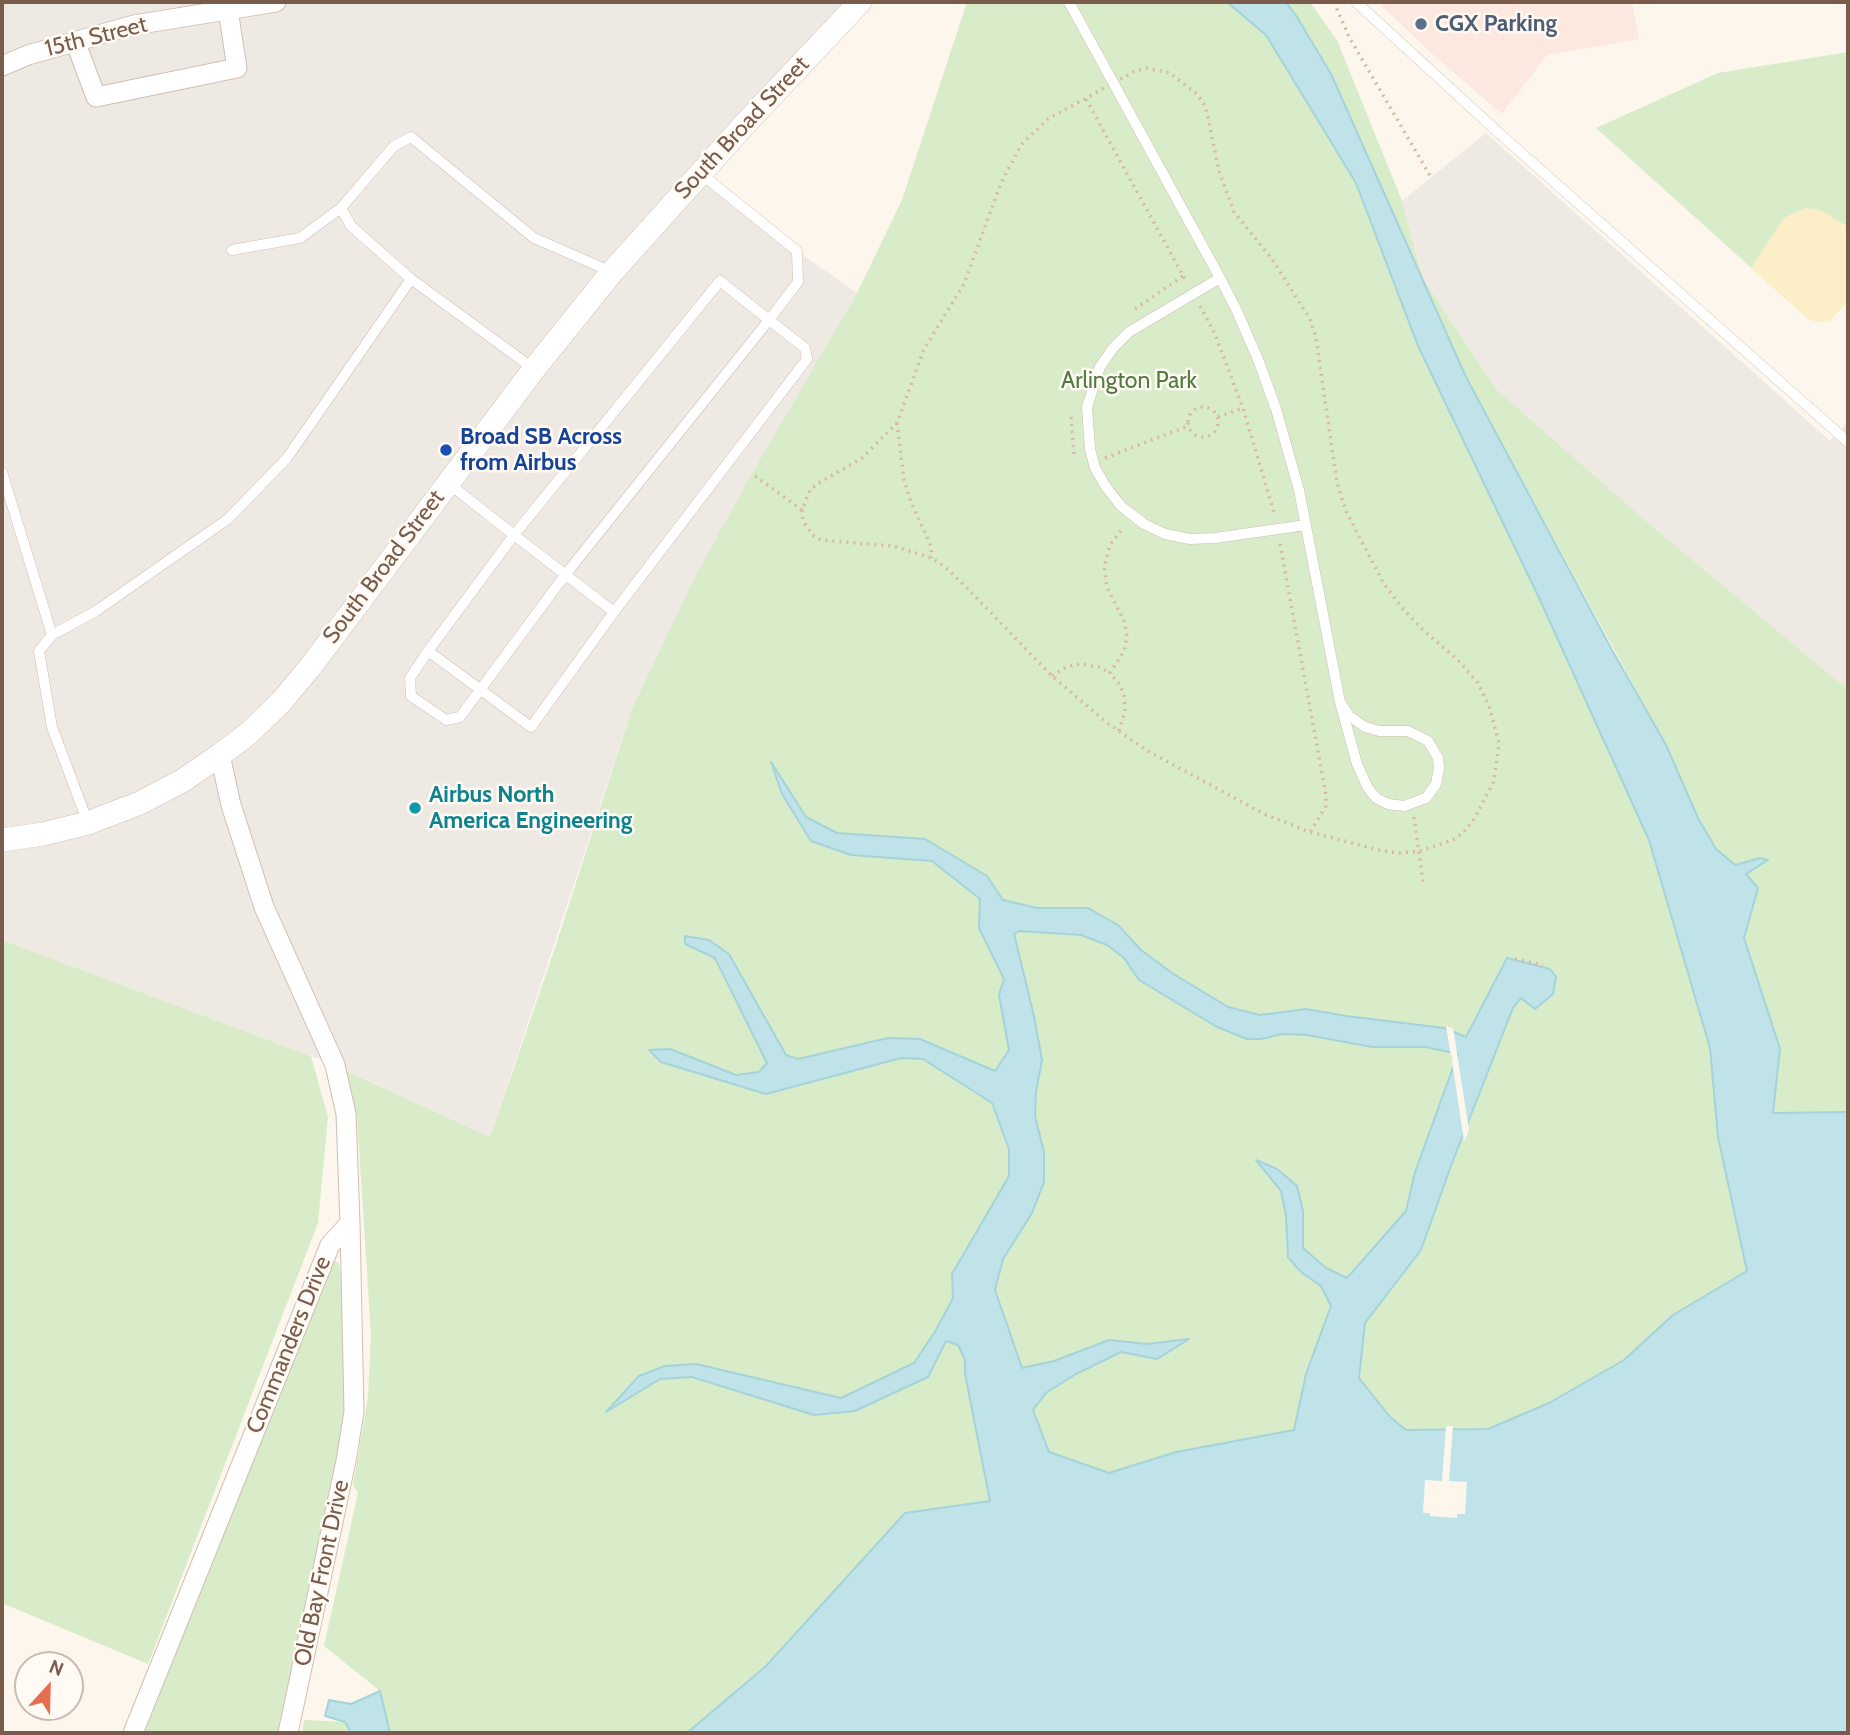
<!DOCTYPE html>
<html>
<head>
<meta charset="utf-8">
<style>
  body { margin:0 }
  #map { position:relative; width:1850px; height:1735px; overflow:hidden; background:#fdf6ec; font-family:Cabin,sans-serif }
  canvas { display:block }
  .frame { position:absolute; inset:0; border:4px solid #7a5c4d; pointer-events:none }
  .north { position:absolute; left:14px; top:1651px; width:70px; height:70px; box-sizing:border-box; background:#fffaf3; border:2px solid #cabbb1; border-radius:50%; rotate:22deg; font-size:19px; font-weight:700; line-height:28px; text-align:center; color:#7a5c4d }
  .north::after { content:''; display:block; margin:auto; width:24px; height:32px; background:#e76f51; clip-path:polygon(50% 0,100% 100%,50% 72%,0 100%) }
</style>
</head>
<body>
<div id="map">
<canvas width="1850" height="1735"></canvas>
<div class="frame"></div>
<div class="north">N</div>
</div>
<script>
const g = document.querySelector('canvas').getContext('2d');
g.lineJoin = 'round';
function paint(path, color) { g.fillStyle = color; g.fill(path, 'evenodd'); }
const poly = rows => new Path2D(rows.map(r => 'M' + r).join(''));
function stroke(path, color, width, dash) { g.strokeStyle = color; g.lineWidth = width; g.lineCap = dash ? 'butt' : 'round'; g.setLineDash(dash || []); g.stroke(path); }
function drawText(font, color, halo, rows, align = 'center') {
  g.font = font + ' Cabin,sans-serif'; g.lineWidth = 5; g.setLineDash([]); g.textBaseline = 'middle'; g.strokeStyle = halo; g.fillStyle = color; for (const [text, x, y, turn = 0] of rows) {
    g.save(); g.translate(x, y); g.rotate((+turn || 0) * Math.PI / 180); g.textAlign = isNaN(turn) ? turn : align; if (halo) g.strokeText(text, 0, 0); g.fillText(text, 0, 0); g.restore();
  }
}
paint(poly([
  [1378,2,1632,2,1639,39,1547,55,1502,114,1430,52]
]), '#fde8e0');
paint(poly([
  [2,2,843,2,700,173,797,251,857,293,632,709,490,1137,335,1065,2,940],
  [1486,133,1830,441,1848,421,1848,690,1645,520,1497,390,1422,277,1402,201]
]), '#efe9e4');
paint(poly([
  [967,2,1227,2,1266,35,1356,183,1418,346,1540,600,1649,840,1710,1048,1718,1137,1773,1114,1780,1049,1744,938,1745,874,1754,868,1760,858,1735,865,1716,849,1698,818,1666,745,1466,377,1437,341,1372,166,1331,74,1284,2,1310,2,1337,40,1402,201,1422,277,1497,390,1645,520,1848,690,1848,1733,1058,1733,1049,1452,1033,1409,1046,1393,1076,1374,1122,1352,1157,1359,1188,1340,1147,1344,1109,1340,1054,1361,1022,1368,995,1290,1003,1259,1032,1213,1044,1182,1044,1153,1035,1116,1034,1016,1013,934,1019,931,1081,935,1107,945,1124,958,1139,980,1261,1039,1282,1034,1307,1035,1372,1047,1426,1047,1458,1054,1415,1172,1406,1211,1347,1278,1326,1268,1303,1248,1303,1211,1277,1169,1257,1161,1281,1191,1286,1216,1286,1242,1301,1272,1321,1286,1331,1306,1306,1374,1405,1430,1390,1417,1359,1378,1365,1323,1422,1250,1452,1163,1513,1007,1550,969,1507,959,1466,1037,1443,1028,1346,1016,1306,1009,1260,1015,1228,1007,1172,973,1141,950,1118,925,1088,908,1037,908,1002,900,986,876,925,839,837,833,805,817,773,765,811,841,851,855,932,861,980,900,979,928,1004,979,999,995,1009,1050,995,1071,888,1038,798,1059,786,1055,729,954,685,944,715,958,767,1063,759,1073,736,1075,670,1049,650,1050,661,1062,766,1094,901,1058,923,1059,992,1103,1009,1149,1009,1176,953,1274,953,1298,936,1330,914,1363,841,1398,764,1381,665,1366,608,1410,660,1379,693,1377,814,1415,855,1411,946,1341,958,1345,966,1360,965,1375,990,1501,1027,1733,390,1733,380,1691,324,1646,358,1493,353,1485,368,1397,371,1334,357,1117,347,1071,490,1137,555,948,632,709,694,579,746,484,857,293,902,200],
  [1848,52,1848,301,1830,320,1819,322,1808,319,1596,128,1718,73],
  [2,940,311,1056,328,1117,318,1223,148,1664,2,1603],
  [332,1260,339,1263,342,1285,345,1410,332,1489,278,1733,142,1733],
  [304,1720,345,1722,351,1733,302,1733]
]), '#d8ecc9');
paint(poly([
  [1805,208,1821,210,1848,227,1848,301,1830,320,1819,322,1808,319,1751,268,1784,218]
]), '#fcefc7');
const water = poly([
  [1227,2,1286,2,1297,17,1331,74,1466,377,1612,650,1666,745,1698,818,1716,849,1735,865,1760,858,1768,860,1746,874,1758,888,1744,938,1780,1049,1773,1113,1848,1112,1848,1733,687,1733,766,1666,905,1513,990,1501,965,1374,965,1360,958,1345,946,1341,928,1377,855,1411,814,1415,692,1377,660,1379,606,1412,639,1376,665,1366,696,1364,841,1398,914,1363,936,1330,953,1298,952,1274,1009,1176,1009,1149,992,1103,923,1059,901,1058,766,1094,661,1062,649,1050,670,1049,736,1075,759,1072,767,1063,715,958,685,944,685,936,709,940,729,954,786,1055,798,1059,888,1038,920,1039,995,1071,1009,1050,999,995,1004,979,979,928,980,899,932,861,851,855,811,841,782,794,771,762,806,817,837,833,925,839,987,876,1003,900,1037,908,1088,908,1118,925,1141,950,1172,973,1228,1007,1260,1015,1306,1009,1346,1016,1444,1028,1466,1037,1507,958,1550,969,1556,977,1553,994,1535,1009,1521,998,1513,1008,1452,1163,1421,1250,1365,1323,1359,1378,1390,1417,1406,1430,1488,1429,1549,1403,1624,1360,1673,1315,1747,1271,1718,1137,1710,1048,1649,840,1540,600,1418,346,1356,183,1266,35,1227,2],
  [1019,931,1081,935,1107,945,1124,958,1139,980,1217,1027,1247,1039,1261,1039,1282,1034,1307,1035,1372,1047,1426,1047,1458,1054,1415,1172,1406,1211,1347,1278,1326,1268,1303,1248,1303,1211,1297,1186,1277,1169,1256,1160,1281,1191,1286,1216,1288,1257,1301,1272,1321,1286,1331,1306,1306,1374,1294,1430,1176,1452,1109,1473,1049,1452,1033,1410,1046,1393,1076,1374,1121,1352,1157,1359,1189,1339,1147,1344,1109,1340,1054,1361,1022,1368,995,1290,1003,1259,1032,1213,1044,1182,1044,1152,1035,1116,1036,1092,1042,1060,1034,1016,1014,934,1019,931],
  [380,1691,390,1733,351,1733,345,1722,325,1716,329,1700,351,1704,380,1691]
]);
paint(water, '#bfe3e8');
stroke(water, '#a5d3da', 2);
paint(poly([
  [1446,1026,1453,1028,1469,1130,1464,1141,1452,1061,1453,1056,1451,1056],
  [1446,1426,1453,1426,1449,1481,1467,1482,1465,1514,1457,1514,1457,1518,1430,1516,1430,1513,1423,1513,1425,1480,1442,1481]
]), '#fdf6ec');
const service = poly([
  [1069,2,1220,278,1237,311,1259,362,1276,409,1299,490,1340,702,1357,764,1368,788,1376,798,1388,804,1404,806,1426,798,1436,784,1439,768,1438,758,1428,741,1408,731,1379,731,1365,727,1349,716,1340,702],
  [1356,2,1500,134,1848,442],
  [341,208,351,226,411,279,534,369],
  [232,250,300,238,341,208,394,146,411,137,534,238,612,272],
  [1220,278,1129,332,1113,348,1100,367,1087,407,1090,449,1095,468,1106,487,1121,506,1144,524,1165,534,1190,539,1215,538,1306,525],
  [2,472,52,635],
  [448,483,514,535,428,651,531,727,614,612,514,535,720,281,769,320,798,282,797,251,700,173],
  [428,651,410,678,411,696,446,720,460,717,565,575,769,320,805,348,807,359,614,612],
  [88,823,52,727,39,651,52,635,96,611,228,519,287,458,411,279]
]);
const minor = poly([
  [75,41,96,97,237,68,228,10],
  [2,66,28,55,134,25,276,2],
  [133,1733,330,1245,350,1223,346,1114,335,1065,264,907,231,805,220,755],
  [288,1733,346,1461,354,1412,350,1223]
]);
const tertiary = poly([
  [2,840,43,834,88,823,140,803,182,781,220,755,249,733,281,702,311,666,534,369,612,272,744,125,860,2]
]);
stroke(service, '#d1beb0', 11);
stroke(minor, '#d1beb0', 21);
stroke(tertiary, '#d1beb0', 24);
stroke(poly([
  [1334,2,1349,37,1432,179],
  [1146,68,1170,73,1198,95,1206,108,1219,171,1234,212,1272,259,1310,319,1316,338,1337,483,1346,511,1364,546,1384,584,1403,609,1424,631,1457,659,1478,683,1489,706,1499,743,1494,781,1474,819,1464,832,1453,840,1420,851,1398,853,1379,850,1310,832,1264,814,1146,750,1106,722,1052,676,964,585,945,567,932,558,893,546,821,540,813,535,803,521,802,510,810,490,819,483,862,458,897,423,924,349,964,284,1001,183,1021,145,1048,119,1133,72,1146,68],
  [1086,99,1186,281],
  [1200,306,1214,332,1243,408,1275,516],
  [1135,309,1183,276],
  '1188 422a15 15 0 1 1 30 0a15 15 0 1 1-30 0Z',
  [1071,417,1074,455],
  [1218,417,1243,408],
  [897,423,904,480,911,502,931,546,932,558],
  [1105,458,1188,426],
  [755,476,802,510],
  [1280,544,1326,795,1326,806,1310,832],
  [1052,676,1066,667,1080,664,1099,667,1110,673],
  [1119,731,1125,712,1124,696,1120,685,1110,673,1124,651,1127,637,1125,623,1107,587,1104,567,1110,545,1123,528],
  [1414,817,1423,882],
  [1515,959,1543,965]
]), '#d9b8a5', 3.5, [2, 5]);
stroke(service, '#fff', 10);
stroke(minor, '#fff', 19);
stroke(tertiary, '#fff', 23);
for (const [x, y, r, color] of [
  [1421,24,7,"#5c6f8a"],
  [446,450,7,"#1a4fb4"],
  [415,808,7,"#0f9aa8"]
]) { const dot = new Path2D(); dot.arc(x, y, r, 0, 2 * Math.PI); g.fillStyle = color; g.fill(dot); stroke(dot, '#fffaf3', 2.5); }
drawText('bold 23px', '#4e5e75', '#fffaf3', [
  ["CGX Parking",1435,24]
], 'left');
drawText('23px', '#7a5c4d', '#fffaf3', [
  ["15th Street",96,37,-14],
  ["South Broad Street",742,128,-47],
  ["South Broad Street",384,567,-53],
  ["Commanders Drive",289,1345,-68],
  ["Old Bay Front Drive",322,1573,-78]
]);
drawText('23px', '#537a41', '#fffaf3', [
  ["Arlington Park",1129,381]
]);
drawText('bold 23px', '#164399', '#fffaf3', [
  ["Broad SB Across",460,437],
  ["from Airbus",460,463]
], 'left');
drawText('bold 23px', '#0d838f', '#fffaf3', [
  ["Airbus North",429,795],
  ["America Engineering",429,821]
], 'left');
</script>
</body>
</html>
